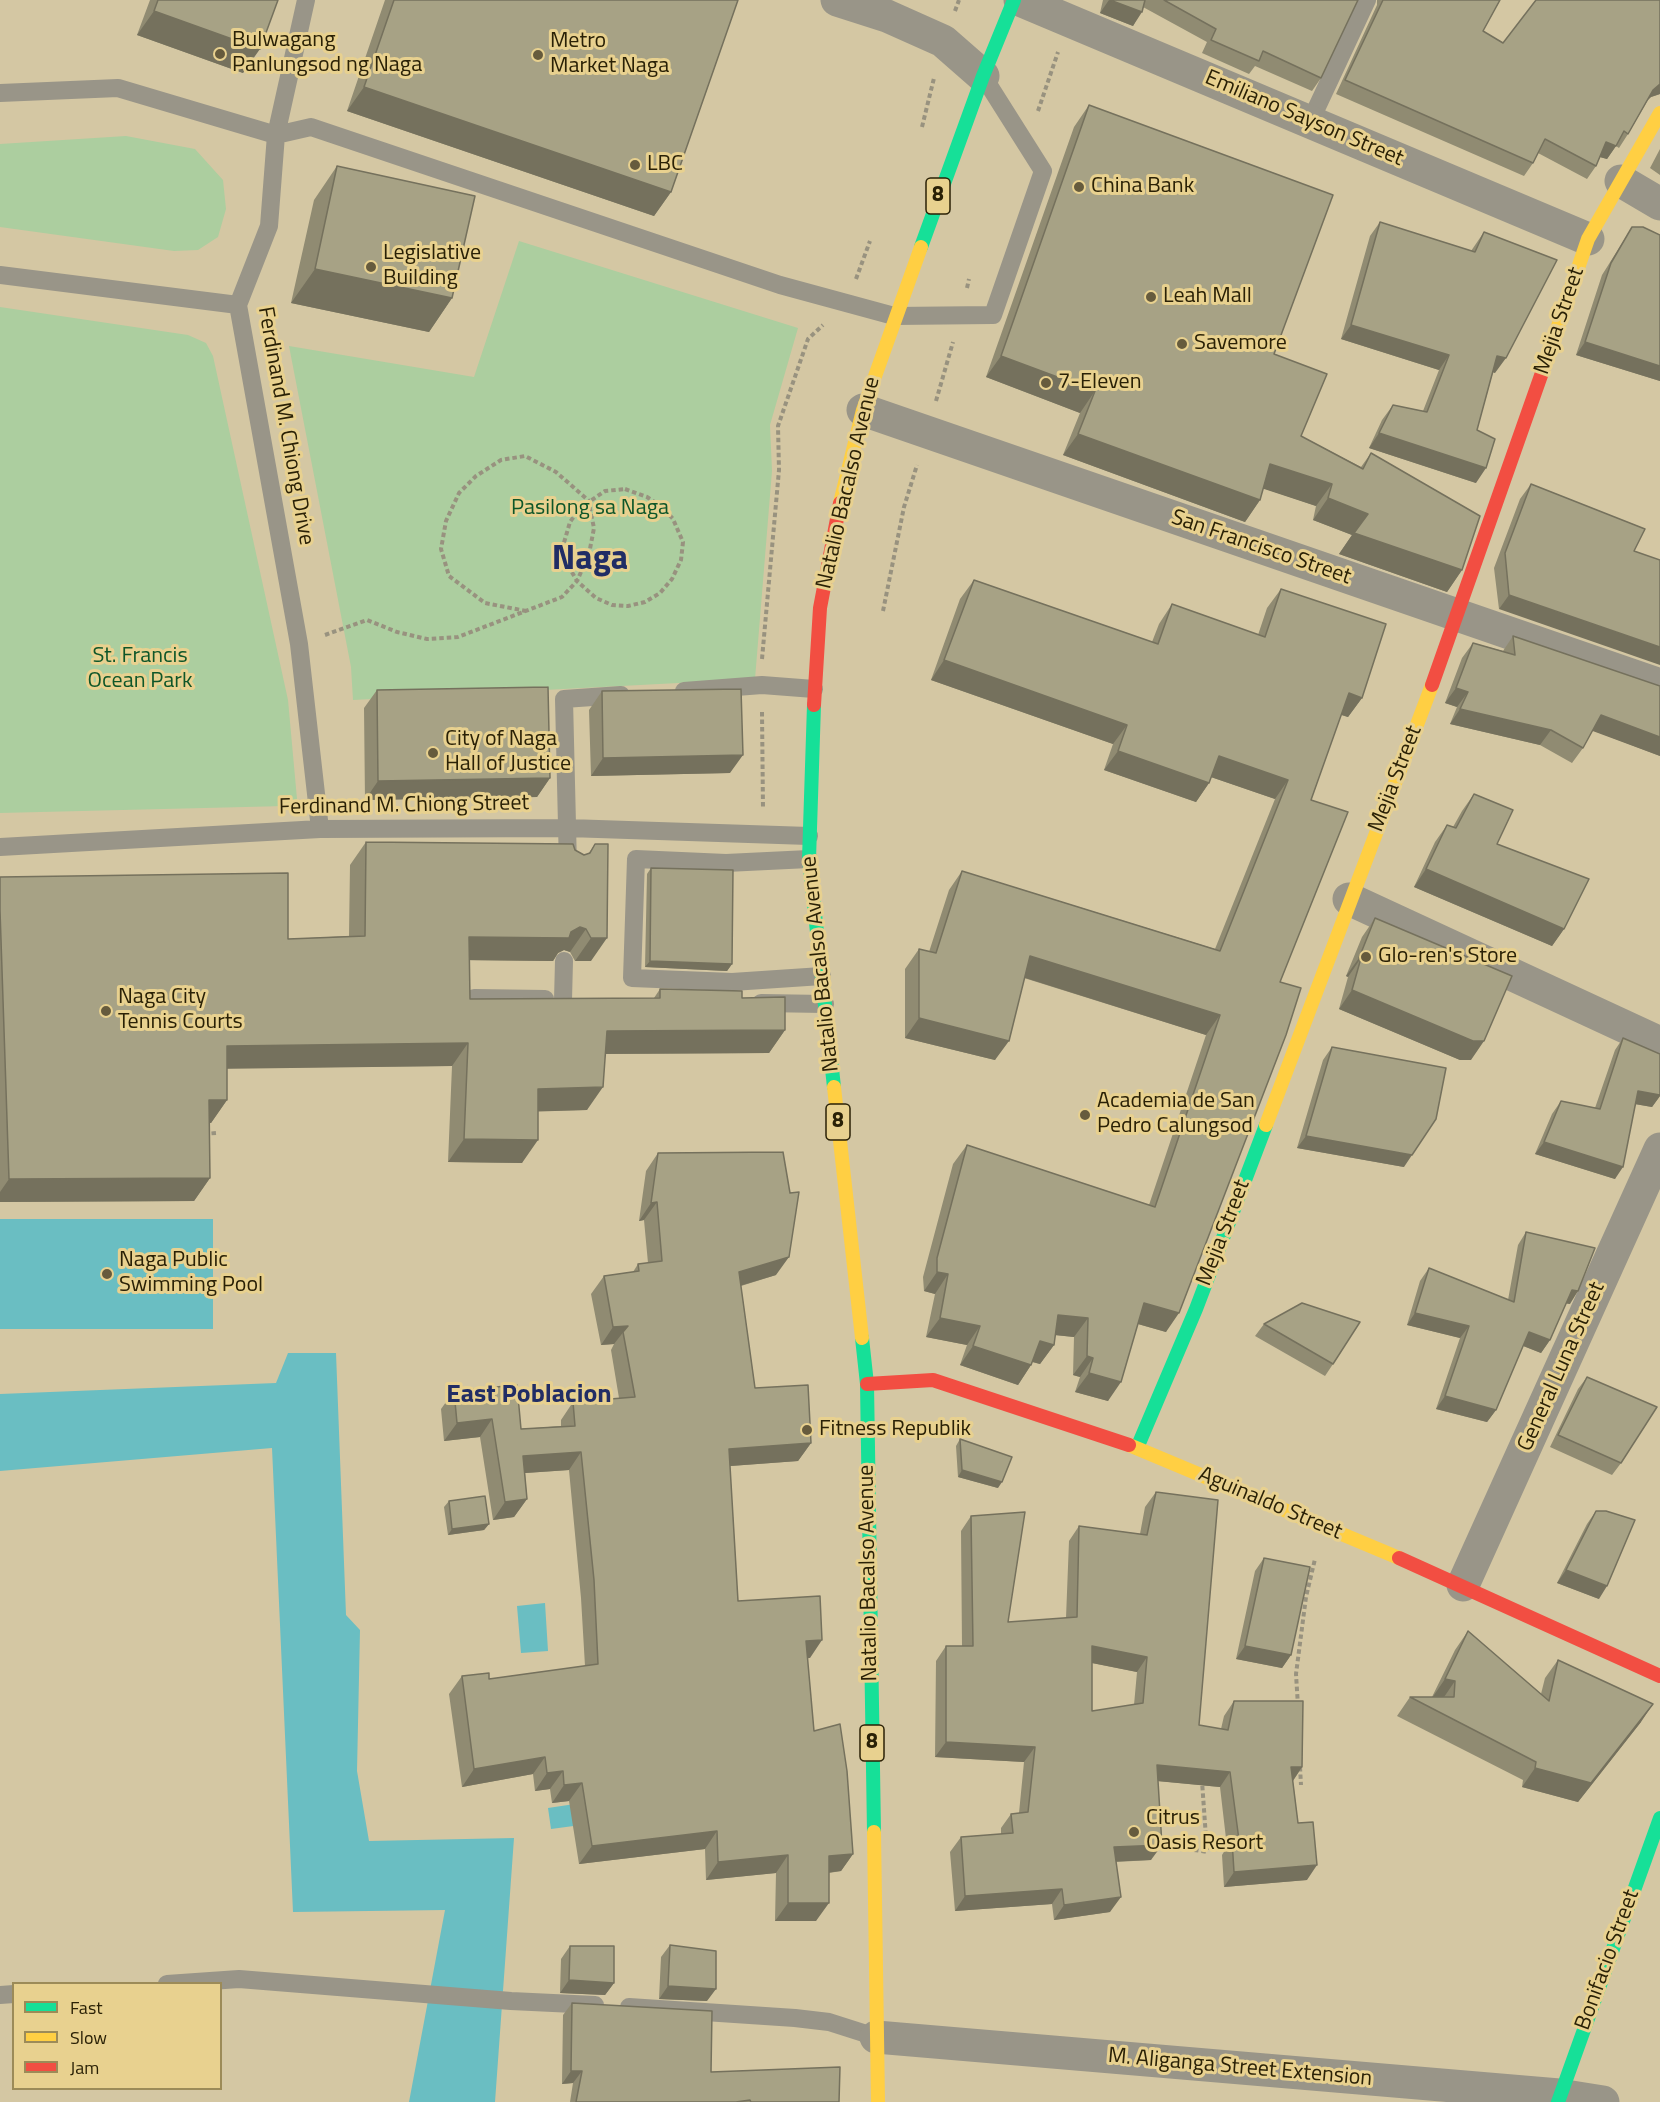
<!DOCTYPE html>
<html>
<head>
<meta charset="utf-8">
<style>
  body { margin:0 }
  #map { position:relative; width:1660px; height:2102px; overflow:hidden; background:#d4c7a3; font-family:"Titillium Web",sans-serif }
  canvas { display:block }
  .legend { position:absolute; left:12px; top:1982px; width:210px; height:108px; box-sizing:border-box; background:#e8d18f; border:2px solid #9c8b58; margin:0; padding:8px 10px; list-style:none; font-size:18px; color:#2a2106 }
  .legend li { display:flex; align-items:center; gap:12px; height:30px }
  .legend b { width:30px; border:2px solid #9c8b58 }
</style>
</head>
<body>
<div id="map">
<canvas width="1660" height="2102"></canvas>
<ul class="legend">
<li><b style="height:8px;background:#16e098"></b>Fast</li>
<li><b style="height:8px;background:#ffcf43"></b>Slow</li>
<li><b style="height:8px;background:#f24e42"></b>Jam</li>
</ul>
</div>
<script>
const g = document.querySelector('canvas').getContext('2d');
g.lineJoin = 'round';
function paint(path, color) { g.fillStyle = color; g.fill(path, 'evenodd'); }
const poly = rows => new Path2D(rows.map(r => 'M' + r).join(''));
function stroke(path, color, width, dash) { g.strokeStyle = color; g.lineWidth = width; g.lineCap = dash ? 'butt' : 'round'; g.setLineDash(dash || []); g.stroke(path); }
function drawText(font, color, halo, rows, align = 'center') {
  g.font = font + ' "Titillium Web",sans-serif'; g.lineWidth = 6; g.setLineDash([]); g.textBaseline = 'middle'; g.strokeStyle = halo; g.fillStyle = color; for (const [text, x, y, turn = 0] of rows) {
    g.save(); g.translate(x, y); g.rotate((+turn || 0) * Math.PI / 180); g.textAlign = isNaN(turn) ? turn : align; if (halo) g.strokeText(text, 0, 0); g.fillText(text, 0, 0); g.restore();
  }
}
paint(poly([
  [126,136,195,149,223,180,226,209,218,237,198,250,174,251,0,227,0,144],
  [519,241,798,328,770,425,772,471,755,679,353,700,351,667,289,346,474,377],
  [0,307,188,335,206,343,213,356,288,700,297,799,286,806,0,813]
]), '#acce9f');
paint(poly([
  [0,1219,213,1219,213,1329,0,1329],
  [288,1353,336,1353,346,1615,360,1630,357,1771,369,1841,514,1838,495,2102,409,2102,445,1910,293,1912,272,1448,0,1471,0,1394,276,1383],
  [545,1603,548,1651,521,1653,517,1606],
  [608,1799,611,1821,551,1829,548,1808]
]), '#6abec2');
stroke(poly([
  [955,11,959,0],
  [1038,111,1058,52],
  [922,127,934,78],
  [856,279,870,241],
  [967,288,969,279],
  [936,401,953,342],
  [625,489,647,497,662,507,673,519,683,542,681,560,672,579,660,593,645,602,628,606,612,605,596,598,577,581,561,553,570,522,580,508,605,491,625,489],
  [883,611,904,507,917,465],
  [325,635,367,620,397,632,427,639,458,637,562,597,577,581,589,554,594,528,588,500,556,472,525,456,501,460,476,476,459,493,446,521,441,549,449,576,485,603,526,611],
  [762,659,779,470,778,426,808,339,823,325],
  [762,712,763,809],
  [204,1134,216,1133],
  [1298,1706,1296,1674,1306,1597,1315,1559],
  [1300,1767,1301,1785],
  [1157,1844,1207,1852,1202,1781]
]), '#98927f', 4, [4.5, 3]);
stroke(poly([
  [306,0,276,135,269,226,238,305,299,644,320,829],
  [0,93,118,88,276,135,311,127,780,285,894,316,993,315,1043,171,983,76],
  [1310,122,1367,0],
  [0,275,238,305],
  [684,691,762,685,814,689],
  [0,847,320,829,568,828,809,836],
  [809,859,726,863,636,859,632,978,732,982,822,976],
  [568,867,564,699,621,695],
  [474,998,545,999],
  [563,1000,564,961],
  [761,1003,825,1004],
  [167,1984,239,1979,511,2001,595,2005],
  [0,1995,14,1994],
  [629,2007,795,2018,829,2022,876,2037]
]), '#999588', 18);
stroke(poly([
  [837,0,887,16,943,41,983,76],
  [1020,0,1588,239],
  [1621,181,1660,204],
  [863,410,1660,685],
  [1349,899,1660,1043],
  [1463,1585,1660,1149],
  [876,2037,1559,2095,1603,2102]
]), '#999588', 33);
stroke(poly([
  [921,247,983,76,1014,0],
  [814,705,809,859,834,1087],
  [862,1338,867,1384,874,1832],
  [1137,1448,1196,1309,1266,1125],
  [1558,2102,1660,1818]
]), '#16e098', 14);
stroke(poly([
  [1544,367,1588,239,1660,113],
  [840,503,863,410,921,247],
  [834,1087,862,1338],
  [1266,1125,1432,685],
  [1129,1445,1399,1558],
  [874,1832,878,2102]
]), '#ffcf43', 14);
stroke(poly([
  [1432,685,1544,367],
  [814,705,820,608,840,503],
  [867,1384,933,1380,1129,1445],
  [1399,1558,1660,1676]
]), '#f24e42', 14);
paint(poly([
  [150,0,278,0,243,73,137,35],
  [385,0,738,0,671,192,654,216,347,111],
  [1103,0,1358,0,1321,78,1312,91,1255,66,1249,74,1202,53,1207,42,1143,7,1133,26,1100,13],
  [1377,0,1500,0,1483,31,1503,43,1660,0,1660,94,1651,97,1648,100,1628,134,1619,148,1616,146,1607,159,1600,157,1596,166,1587,179,1538,153,1533,163,1524,176,1336,94,1377,5],
  [1089,105,1274,354,1301,436,1361,467,1371,453,1462,570,1447,592,1339,554,1352,535,1313,520,1316,506,1263,488,1260,500,1245,522,1063,455,1080,413,986,377,1074,127],
  [1660,149,1660,175,1650,168],
  [337,166,452,298,429,332,291,303,314,200],
  [1380,222,1471,251,1484,232,1495,373,1493,372,1477,430,1476,483,1369,448,1382,420,1393,405,1423,411,1439,370,1341,339,1370,236],
  [1632,227,1660,381,1576,355,1602,275,1624,240],
  [1531,484,1645,529,1499,609,1494,568,1520,499],
  [974,580,1152,642,1159,624,1172,604,1258,635,1267,608,1281,589,1362,698,1348,717,1341,715,1311,800,1280,982,1166,1332,1138,1324,1108,1401,1075,1392,1080,1377,1073,1375,1074,1337,1055,1335,1054,1345,1040,1364,1032,1362,1031,1365,1018,1385,960,1365,967,1345,926,1337,935,1294,924,1291,923,1277,953,1164,967,1145,1149,1205,1206,1035,1024,978,995,1060,905,1038,905,969,919,949,929,952,949,890,962,871,1215,949,1275,799,1211,777,1209,783,1196,802,1104,770,1113,744,931,680,960,599],
  [1513,636,1660,686,1660,756,1592,730,1583,748,1572,763,1540,745,1450,724,1457,707,1445,703,1462,658,1473,643,1503,651],
  [377,690,550,778,537,797,365,800,364,708],
  [602,691,730,773,591,776,589,710],
  [1474,794,1497,844,1564,929,1552,946,1414,887,1435,842,1447,825,1453,827,1462,811],
  [366,842,575,850,584,855,588,854,595,844,591,961,575,961,570,952,564,950,558,953,553,961,470,960,470,999,654,998,660,989,742,998,785,1030,769,1053,606,1054,587,1110,538,1111,522,1163,448,1162,452,1066,227,1068,227,1100,211,1123,209,1123,210,1178,194,1201,0,1202,0,877,288,939,349,936,350,865],
  [651,868,732,964,727,971,645,967,647,874],
  [1375,918,1471,1060,1460,1060,1339,1009,1348,977,1346,976,1362,937],
  [1623,1038,1660,1054,1660,1096,1652,1107,1635,1104,1615,1179,1535,1154,1552,1114,1561,1101,1595,1108,1615,1050],
  [1332,1047,1404,1167,1297,1148,1323,1060],
  [658,1153,776,1275,741,1286,755,1388,811,1443,798,1461,730,1466,738,1601,810,1658,807,1658,814,1731,853,1854,841,1871,829,1873,816,1921,775,1921,776,1873,706,1880,705,1849,579,1864,569,1801,552,1803,550,1789,535,1791,533,1774,462,1787,449,1694,462,1676,489,1679,585,1666,581,1598,569,1470,525,1473,527,1499,514,1517,493,1520,480,1437,444,1441,441,1409,454,1391,521,1429,561,1426,561,1420,573,1402,619,1398,611,1350,614,1344,601,1345,591,1294,604,1276,633,1272,638,1264,648,1263,644,1220,639,1221,646,1171],
  [1526,1232,1570,1304,1566,1303,1550,1340,1541,1353,1523,1346,1496,1410,1487,1422,1436,1409,1460,1338,1407,1325,1420,1281,1429,1268,1508,1300,1518,1245],
  [1264,1324,1333,1364,1325,1376,1255,1336],
  [1587,1377,1621,1463,1612,1475,1550,1447,1578,1389],
  [960,1439,998,1488,958,1477,956,1446],
  [1156,1492,1199,1725,1221,1729,1224,1716,1234,1701,1302,1767,1293,1781,1298,1823,1307,1880,1224,1887,1222,1855,1227,1847,1220,1787,1158,1781,1151,1860,1116,1862,1110,1912,1054,1920,1052,1904,955,1911,950,1852,961,1837,1001,1834,1001,1828,1011,1814,1019,1813,1024,1762,935,1757,936,1661,946,1646,962,1646,961,1531,971,1516,1008,1622,1066,1618,1069,1541,1079,1526,1140,1534,1145,1507],
  [1092,1663,1137,1672,1134,1705,1092,1711],
  [449,1501,489,1524,484,1530,448,1535,444,1507],
  [1596,1511,1599,1599,1557,1583,1587,1524],
  [1264,1558,1291,1655,1282,1668,1236,1659,1255,1571],
  [1468,1631,1541,1694,1545,1678,1558,1660,1641,1722,1578,1802,1522,1787,1523,1780,1397,1716,1410,1697,1432,1697,1455,1650],
  [670,1945,707,2001,659,1999,661,1957],
  [570,1946,614,1983,605,1995,560,1993,561,1959],
  [572,2003,711,2072,839,2102,570,2102,573,2083,562,2084,563,2015]
]), '#908b72');
paint(poly([
  [1109,0,1142,12,1133,26,1100,13],
  [154,11,260,49,243,73,137,35],
  [1660,84,1660,94,1651,97,1644,103,1653,90],
  [364,87,671,192,654,216,347,111],
  [1606,142,1616,146,1607,159,1596,156],
  [315,269,452,298,429,332,291,303],
  [1351,325,1449,355,1439,370,1341,339],
  [1585,342,1660,366,1660,381,1576,355],
  [1001,356,1095,391,1080,413,986,377],
  [1497,356,1506,358,1495,373,1487,370],
  [1379,433,1486,468,1476,483,1369,448],
  [1078,434,1260,500,1245,522,1063,455],
  [1270,464,1332,484,1316,506,1255,486],
  [1328,498,1368,514,1462,570,1447,592,1339,554,1352,535,1313,520],
  [1509,595,1660,647,1660,665,1499,609],
  [944,660,1127,725,1113,744,931,680],
  [1456,688,1468,692,1457,707,1445,703],
  [1349,693,1362,698,1348,717,1336,713],
  [1460,709,1551,730,1540,745,1450,724],
  [1601,715,1660,737,1660,756,1590,730],
  [1118,751,1209,783,1196,802,1104,770],
  [743,755,730,773,591,776,603,758],
  [1219,756,1288,780,1275,799,1205,775],
  [550,778,537,797,365,800,378,781],
  [1426,869,1564,929,1552,946,1414,887],
  [580,927,586,929,570,952,564,950,558,953,553,961,453,960,469,937,571,932],
  [591,938,607,938,591,961,575,961],
  [1030,956,1220,1015,1206,1035,1016,975],
  [1359,958,1361,958,1348,977,1346,976],
  [650,961,732,964,727,971,645,967],
  [1352,990,1484,1041,1471,1060,1460,1060,1339,1009],
  [919,1018,1009,1041,995,1060,905,1038],
  [785,1030,769,1053,591,1054,607,1031],
  [468,1043,452,1066,211,1069,227,1046],
  [603,1087,587,1110,522,1112,538,1089],
  [1638,1091,1660,1095,1660,1096,1652,1107,1629,1103],
  [209,1100,227,1100,211,1123,193,1123],
  [1306,1136,1412,1155,1404,1167,1297,1148],
  [464,1139,538,1140,522,1163,448,1162],
  [1544,1142,1623,1167,1615,1179,1535,1154],
  [210,1178,194,1201,0,1202,0,1192,9,1179],
  [657,1202,644,1220,639,1221,651,1203],
  [789,1257,776,1275,726,1290,739,1272],
  [937,1272,948,1274,935,1294,924,1291],
  [1572,1290,1578,1291,1570,1304,1563,1303],
  [1144,1303,1179,1313,1166,1332,1131,1322],
  [1415,1313,1469,1326,1460,1338,1407,1325],
  [1058,1315,1088,1318,1074,1337,1045,1334],
  [940,1318,980,1326,967,1345,926,1337],
  [628,1326,614,1344,601,1345,613,1327],
  [1529,1332,1550,1340,1541,1353,1521,1345],
  [1040,1341,1054,1345,1040,1364,1026,1360],
  [973,1346,1031,1365,1018,1385,960,1365],
  [1087,1356,1093,1358,1080,1377,1073,1375],
  [1089,1373,1121,1382,1108,1401,1075,1392],
  [1445,1396,1496,1410,1487,1422,1436,1409],
  [492,1419,480,1437,444,1441,457,1423],
  [811,1443,798,1461,717,1467,729,1449],
  [581,1452,569,1470,511,1474,523,1456],
  [962,1470,1002,1482,998,1488,958,1477],
  [527,1499,514,1517,493,1520,505,1502],
  [489,1524,484,1530,448,1535,452,1529],
  [1566,1570,1607,1586,1599,1599,1557,1583],
  [822,1640,810,1658,793,1659,806,1641],
  [1092,1646,1147,1657,1137,1672,1082,1661],
  [1245,1646,1291,1655,1282,1668,1236,1659],
  [1445,1679,1455,1681,1442,1700,1432,1698],
  [1653,1704,1641,1722,1578,1802,1522,1787,1535,1768],
  [946,1742,1035,1747,1024,1762,935,1757],
  [545,1757,533,1774,462,1787,474,1769],
  [1157,1765,1230,1772,1220,1787,1146,1780],
  [1291,1767,1302,1767,1292,1782],
  [563,1771,550,1789,535,1791,547,1773],
  [582,1783,569,1801,552,1803,564,1785],
  [717,1831,705,1849,579,1864,592,1846],
  [1162,1845,1151,1860,1104,1862,1114,1847],
  [853,1854,841,1871,817,1874,829,1856],
  [788,1855,776,1873,706,1880,718,1862],
  [1317,1865,1307,1880,1224,1887,1234,1872],
  [1062,1889,1052,1904,955,1911,965,1896],
  [1121,1897,1110,1912,1054,1920,1064,1905],
  [788,1903,829,1903,816,1921,775,1921],
  [569,1980,614,1983,605,1995,560,1993],
  [668,1986,716,1989,707,2001,659,1999],
  [571,2071,582,2071,573,2083,562,2084]
]), '#75715d');
const building = poly([
  [158,0,278,0,260,49,154,11,158,0],
  [394,0,738,0,671,192,364,87,394,0],
  [1110,0,1145,0,1142,12,1110,0],
  [1164,0,1358,0,1321,78,1263,51,1259,61,1211,40,1216,29,1164,0],
  [1383,0,1500,0,1483,31,1503,43,1536,0,1660,0,1660,84,1653,90,1628,134,1624,131,1616,146,1606,142,1596,166,1545,139,1533,163,1345,80,1383,0],
  [1089,105,1333,195,1274,354,1327,374,1301,436,1363,469,1371,453,1480,516,1462,570,1354,533,1368,514,1328,498,1332,484,1270,464,1260,500,1078,434,1095,391,1001,356,1089,105],
  [337,166,475,196,452,298,315,269,337,166],
  [1380,222,1475,252,1484,232,1557,260,1506,358,1497,356,1477,430,1495,439,1486,468,1379,433,1393,405,1427,412,1449,355,1351,325,1380,222],
  [1632,227,1643,227,1660,235,1660,366,1585,342,1611,263,1632,227],
  [1531,484,1645,529,1634,551,1660,560,1660,647,1509,595,1505,553,1531,484],
  [974,580,1158,644,1172,604,1265,637,1281,589,1386,624,1362,698,1349,693,1311,800,1348,812,1280,982,1301,988,1286,1035,1179,1313,1144,1303,1121,1382,1089,1373,1093,1358,1087,1356,1088,1318,1058,1315,1054,1345,1040,1341,1031,1365,973,1346,980,1326,940,1318,948,1274,937,1272,937,1258,967,1145,1155,1207,1220,1015,1030,956,1009,1041,919,1018,919,949,936,953,962,871,1220,951,1288,780,1219,756,1209,783,1118,751,1127,725,944,660,974,580],
  [1513,636,1660,686,1660,737,1601,715,1583,748,1551,730,1460,709,1468,692,1456,688,1473,643,1515,655,1513,636],
  [548,687,550,778,378,781,377,690,548,687],
  [741,689,743,755,603,758,602,691,741,689],
  [1474,794,1513,810,1497,844,1589,879,1564,929,1426,869,1447,825,1456,828,1474,794],
  [366,842,573,844,575,850,584,855,590,853,595,844,608,844,607,938,591,938,586,929,580,927,571,932,569,938,469,937,470,999,660,998,660,989,742,991,742,998,785,997,785,1030,607,1031,603,1087,538,1089,538,1140,464,1139,468,1043,227,1046,227,1100,209,1100,210,1178,9,1179,0,910,0,877,288,873,288,939,365,936,366,842],
  [651,868,733,870,732,964,650,961,651,868],
  [1375,918,1512,976,1484,1041,1473,1041,1352,990,1361,958,1359,958,1375,918],
  [1623,1038,1660,1054,1660,1095,1638,1091,1623,1167,1544,1142,1561,1101,1600,1109,1623,1038],
  [1332,1047,1446,1068,1436,1119,1412,1155,1306,1136,1332,1047],
  [783,1152,790,1193,799,1192,789,1257,739,1272,755,1388,808,1385,811,1443,729,1449,738,1601,820,1596,822,1640,806,1641,814,1731,840,1724,847,1771,853,1854,829,1856,829,1903,788,1903,788,1855,718,1862,717,1831,592,1846,582,1783,564,1785,563,1771,547,1773,545,1757,474,1769,462,1676,489,1673,489,1679,598,1664,594,1580,581,1452,523,1456,527,1499,505,1502,492,1419,457,1423,454,1391,517,1385,521,1429,575,1426,573,1402,635,1397,623,1332,628,1326,613,1327,604,1276,639,1271,638,1264,662,1261,657,1202,651,1203,658,1153,783,1152],
  [1526,1232,1595,1248,1578,1291,1572,1290,1550,1340,1529,1332,1496,1410,1445,1396,1469,1326,1415,1313,1429,1268,1514,1302,1526,1232],
  [1302,1303,1360,1322,1333,1364,1264,1324,1302,1303],
  [1587,1377,1657,1407,1621,1463,1558,1435,1587,1377],
  [960,1439,1012,1457,1002,1482,962,1470,960,1439],
  [1156,1492,1218,1500,1199,1725,1228,1730,1234,1701,1303,1701,1302,1767,1291,1767,1298,1823,1313,1822,1317,1865,1234,1872,1232,1840,1239,1840,1230,1772,1157,1765,1162,1845,1114,1847,1121,1897,1064,1905,1062,1889,965,1896,961,1837,1013,1833,1011,1814,1028,1812,1035,1747,946,1742,946,1646,973,1646,971,1516,1025,1512,1008,1622,1077,1617,1079,1526,1147,1535,1156,1492],
  [1092,1646,1147,1657,1143,1703,1092,1711,1092,1646],
  [485,1496,489,1524,452,1529,449,1501,485,1496],
  [1596,1511,1606,1511,1635,1520,1607,1586,1566,1570,1596,1511],
  [1264,1558,1310,1567,1291,1655,1245,1646,1264,1558],
  [1468,1631,1549,1701,1558,1660,1653,1704,1591,1783,1535,1768,1536,1762,1410,1697,1454,1697,1455,1681,1445,1679,1468,1631],
  [670,1945,716,1951,716,1989,668,1986,670,1945],
  [570,1946,614,1946,614,1983,569,1980,570,1946],
  [572,2003,712,2011,711,2072,840,2067,839,2102,751,2102,750,2100,736,2102,576,2102,582,2071,571,2071,572,2003]
]);
paint(building, '#a7a285');
stroke(building, '#75715d', 1.5);
for (const [x, y, r, color] of [
  [220,54,6,"#665b3d"],
  [538,55,6,"#665b3d"],
  [635,165,6,"#665b3d"],
  [1079,187,6,"#665b3d"],
  [371,267,6,"#665b3d"],
  [1151,297,6,"#665b3d"],
  [1182,344,6,"#665b3d"],
  [1046,383,6,"#665b3d"],
  [433,753,6,"#665b3d"],
  [1366,957,6,"#665b3d"],
  [106,1011,6,"#665b3d"],
  [1085,1115,6,"#665b3d"],
  [107,1274,6,"#665b3d"],
  [807,1430,6,"#665b3d"],
  [1134,1832,6,"#665b3d"]
]) { const dot = new Path2D(); dot.arc(x, y, r, 0, 2 * Math.PI); g.fillStyle = color; g.fill(dot); stroke(dot, '#e8d18f', 2); }
for (const [x, y, w] of [
  [938,196,24],
  [838,1122,24],
  [872,1743,24]
]) { const box = new Path2D(); box.roundRect(x - w / 2, y - 18, w, 36, 4.5); g.fillStyle = '#e8d18f'; g.fill(box); stroke(box, '#2a2106', 1.5); }
drawText('bold 21px', '#2a2106', null, [
  ["8",938,196],
  ["8",838,1122],
  ["8",872,1743]
]);
drawText('22px', '#2a2106', '#e8d18f', [
  ["Bulwagang",232,41],
  ["Panlungsod ng Naga",232,66],
  ["Metro",550,42],
  ["Market Naga",550,67],
  ["LBC",647,165],
  ["China Bank",1091,187],
  ["Legislative",383,254],
  ["Building",383,279],
  ["Leah Mall",1163,297],
  ["Savemore",1194,344],
  ["7-Eleven",1058,383],
  ["City of Naga",445,740],
  ["Hall of Justice",445,765],
  ["Glo-ren's Store",1378,957],
  ["Naga City",118,998],
  ["Tennis Courts",118,1023],
  ["Academia de San",1097,1102],
  ["Pedro Calungsod",1097,1127],
  ["Naga Public",119,1261],
  ["Swimming Pool",119,1286],
  ["Fitness Republik",819,1430],
  ["Citrus",1146,1819],
  ["Oasis Resort",1146,1844]
], 'left');
drawText('22px', '#2a2106', '#e8d18f', [
  ["Emiliano Sayson Street",1304,119,23],
  ["Mejia Street",1560,321,-71],
  ["Ferdinand M. Chiong Drive",285,426,80],
  ["Natalio Bacalso Avenue",849,483,-77],
  ["San Francisco Street",1261,548,19],
  ["Mejia Street",1396,779,-69],
  ["Ferdinand M. Chiong Street",404,806,-1],
  ["Natalio Bacalso Avenue",821,964,-96],
  ["Mejia Street",1224,1233,-69],
  ["General Luna Street",1562,1367,-66],
  ["Aguinaldo Street",1270,1504,23],
  ["Natalio Bacalso Avenue",869,1573,-91],
  ["Bonifacio Street",1608,1960,-70],
  ["M. Aliganga Street Extension",1240,2068,5]
]);
drawText('22px', '#0e5629', '#e8d18f', [
  ["Pasilong sa Naga",590,509],
  ["St. Francis",140,657],
  ["Ocean Park",140,682]
]);
drawText('bold 26px', '#212d65', '#e8d18f', [
  ["East Poblacion",529,1396]
]);
drawText('bold 34px', '#212d65', '#e8d18f', [
  ["Naga",590,561]
]);
</script>
</body>
</html>
